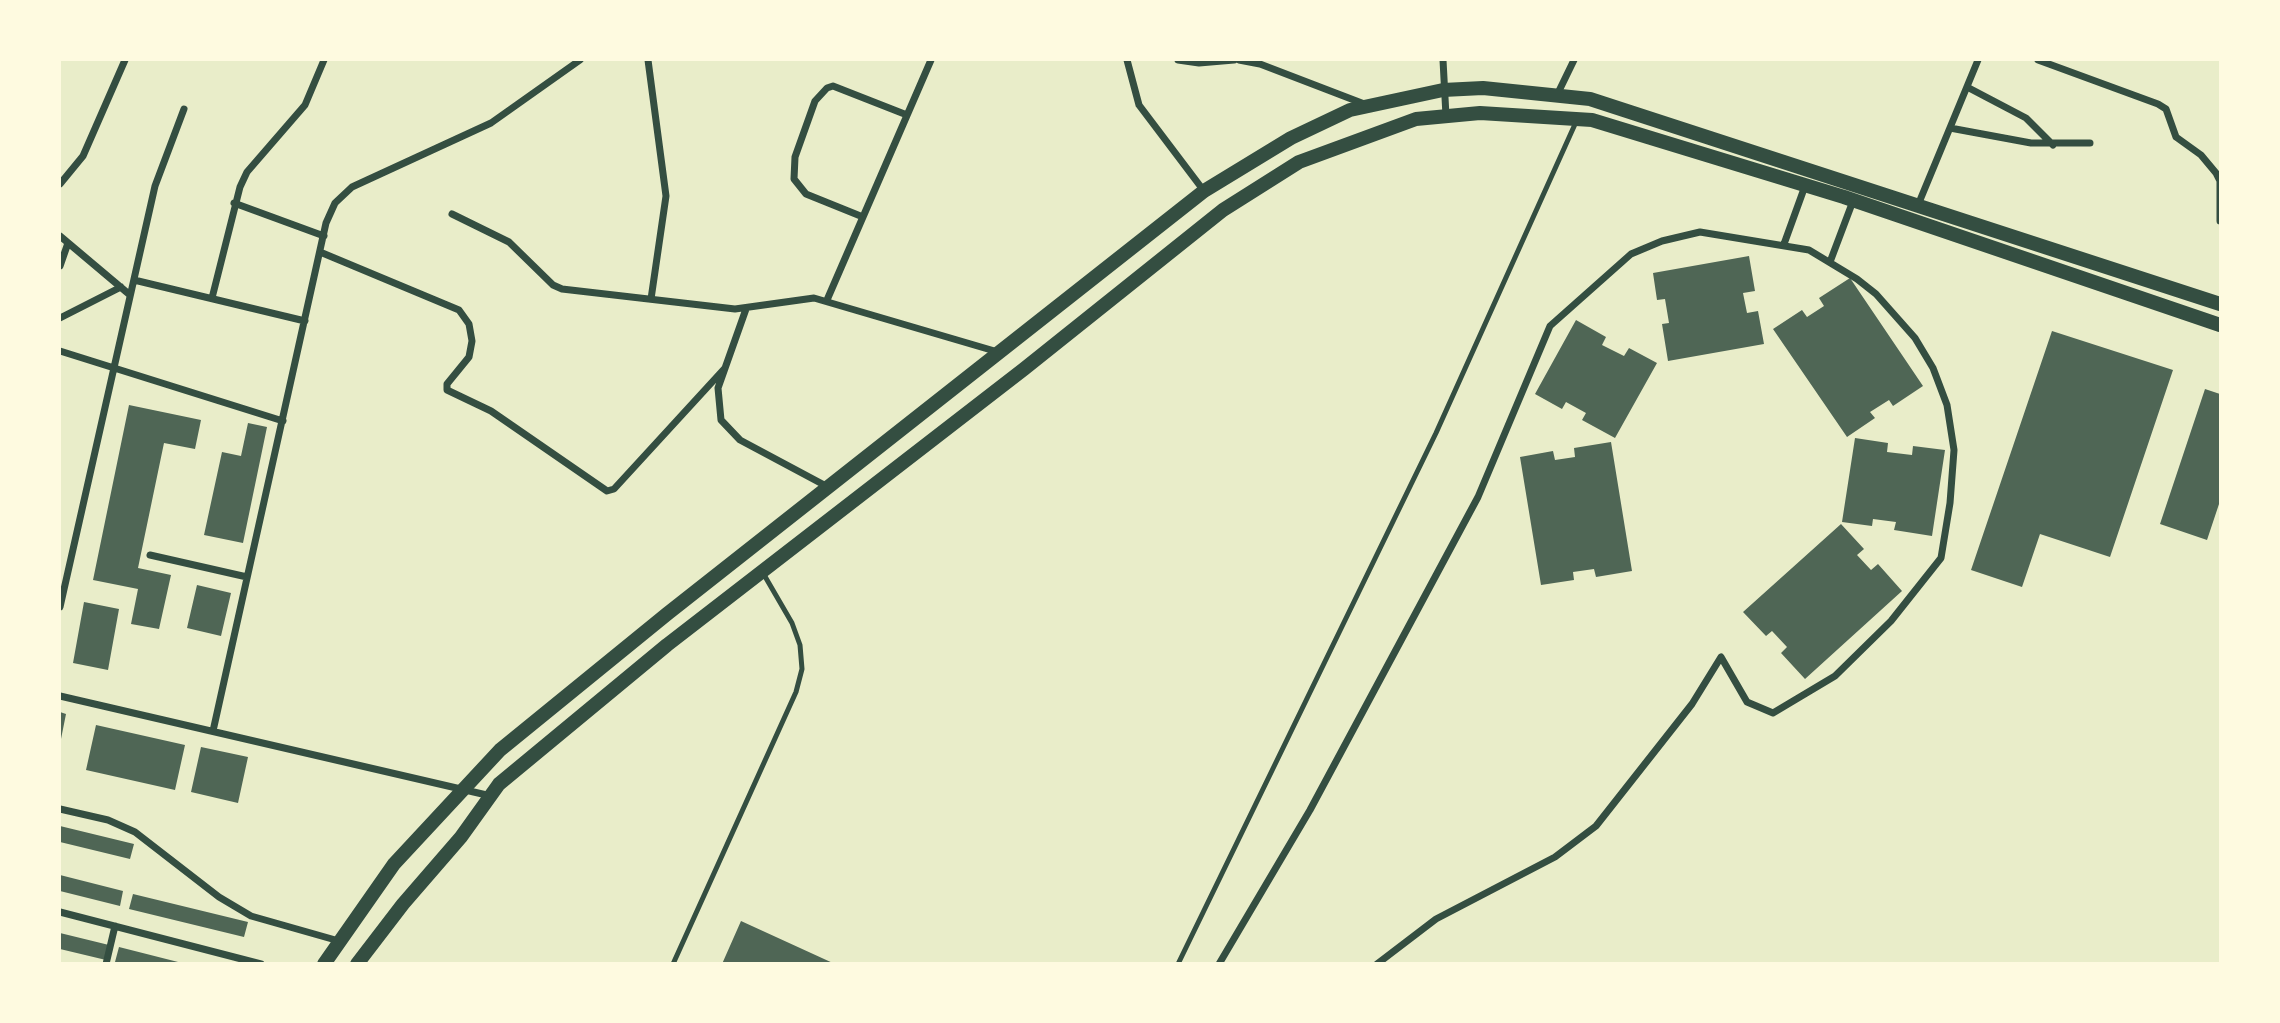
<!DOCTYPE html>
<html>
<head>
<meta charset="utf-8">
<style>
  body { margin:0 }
  #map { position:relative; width:2280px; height:1023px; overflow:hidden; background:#e9edc9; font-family:Jost,sans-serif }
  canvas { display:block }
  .frame { position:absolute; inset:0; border:61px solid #fefae0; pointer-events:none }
</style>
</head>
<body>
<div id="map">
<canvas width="2280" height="1023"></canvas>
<div class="frame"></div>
</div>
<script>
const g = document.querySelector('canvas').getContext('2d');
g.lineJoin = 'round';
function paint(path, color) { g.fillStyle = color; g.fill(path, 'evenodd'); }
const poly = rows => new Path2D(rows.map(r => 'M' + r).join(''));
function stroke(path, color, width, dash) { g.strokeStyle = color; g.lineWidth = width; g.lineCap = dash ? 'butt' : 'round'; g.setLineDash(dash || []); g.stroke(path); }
paint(poly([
  [1749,256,1755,291,1743,293,1747,313,1758,311,1764,344,1668,361,1662,324,1669,323,1665,299,1657,300,1653,273],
  [1850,278,1923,386,1893,406,1889,400,1870,412,1875,418,1847,437,1773,329,1802,310,1807,317,1824,306,1819,298],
  [1576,320,1606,337,1602,345,1624,356,1629,348,1657,363,1615,438,1582,420,1586,413,1566,402,1562,409,1535,394],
  [2052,331,2173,370,2110,557,2040,534,2022,587,1971,570],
  [2205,389,2220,394,2220,501,2207,540,2160,524],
  [129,405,201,420,195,449,164,443,138,568,171,575,159,629,131,624,138,589,93,580],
  [248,423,267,427,243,543,204,535,222,452,241,456],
  [1855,438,1888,443,1887,452,1912,455,1913,446,1945,450,1932,536,1894,530,1896,522,1873,519,1872,526,1842,522],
  [1611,442,1632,571,1596,577,1594,569,1573,572,1574,580,1541,585,1520,457,1553,451,1555,460,1575,457,1574,448],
  [1841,524,1864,549,1857,555,1871,570,1878,564,1902,591,1805,679,1781,653,1787,647,1772,631,1766,636,1743,612],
  [197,585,231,593,221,636,187,628],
  [84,602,119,609,108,670,73,663],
  [60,712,66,714,61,739,60,739],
  [96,725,185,745,175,790,86,770],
  [201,747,248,757,238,803,191,792],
  [60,826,134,844,130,859,60,842],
  [60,875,123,891,120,906,60,891],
  [133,894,248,922,244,937,129,909],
  [741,921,835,964,722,964],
  [60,933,109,945,106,960,60,949],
  [119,947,182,963,182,964,115,962]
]), '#4f6655');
stroke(poly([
  [673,964,796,692,802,669,800,645,792,623,763,573],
  [1178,964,1436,433,1576,122]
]), '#344e41', 5);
stroke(poly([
  [648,60,666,196,651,299],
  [1127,60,1139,105,1204,191],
  [1178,60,1199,63,1234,60],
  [1239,60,1260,64,1367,105],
  [1443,60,1446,116],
  [2038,60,2158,104,2166,109,2176,137,2201,155,2216,173,2220,181,2220,221],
  [1967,87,2026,118,2053,145],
  [1557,95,1574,60],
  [1950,128,2031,143,2090,143],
  [60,184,83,156,125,60],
  [234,203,324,236],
  [1918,205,1978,60],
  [452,214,509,242,553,285,562,289,735,309,814,298,998,352],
  [863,217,806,194,794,179,795,157,815,101,827,88,833,86,907,115],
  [60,236,130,295],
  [1784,244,1805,186],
  [320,252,459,310,469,324,472,341,469,357,447,384,447,390,491,411,607,491,614,489,725,368],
  [1830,262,1853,201],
  [60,266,68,243],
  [134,280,305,321],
  [212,298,240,187,247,172,305,105,324,60],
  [827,300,931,60],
  [746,309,718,388,721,420,740,440,828,487],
  [60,318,121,287],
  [60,351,283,421],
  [150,555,247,577],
  [60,607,155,186,184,109],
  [60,696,491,796],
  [213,731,326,223,335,203,352,187,491,123,580,60],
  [60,809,108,820,135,832,219,897,251,916,339,941],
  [60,912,261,964],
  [106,964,115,926],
  [1219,964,1310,810,1478,497,1550,326,1631,254,1662,241,1700,232,1809,250,1857,279,1876,294,1915,338,1933,368,1947,405,1954,450,1950,503,1941,558,1891,621,1835,676,1773,713,1747,702,1721,657,1692,704,1596,826,1555,857,1436,919,1377,964]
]), '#344e41', 7);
stroke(poly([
  [324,964,394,864,500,750,667,614,1204,191,1291,138,1350,110,1443,90,1483,88,1590,99,2220,304],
  [357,964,403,904,461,837,499,784,667,645,1024,369,1223,210,1299,162,1416,119,1480,113,1592,120,1844,197,2220,325]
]), '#344e41', 14);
</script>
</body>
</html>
